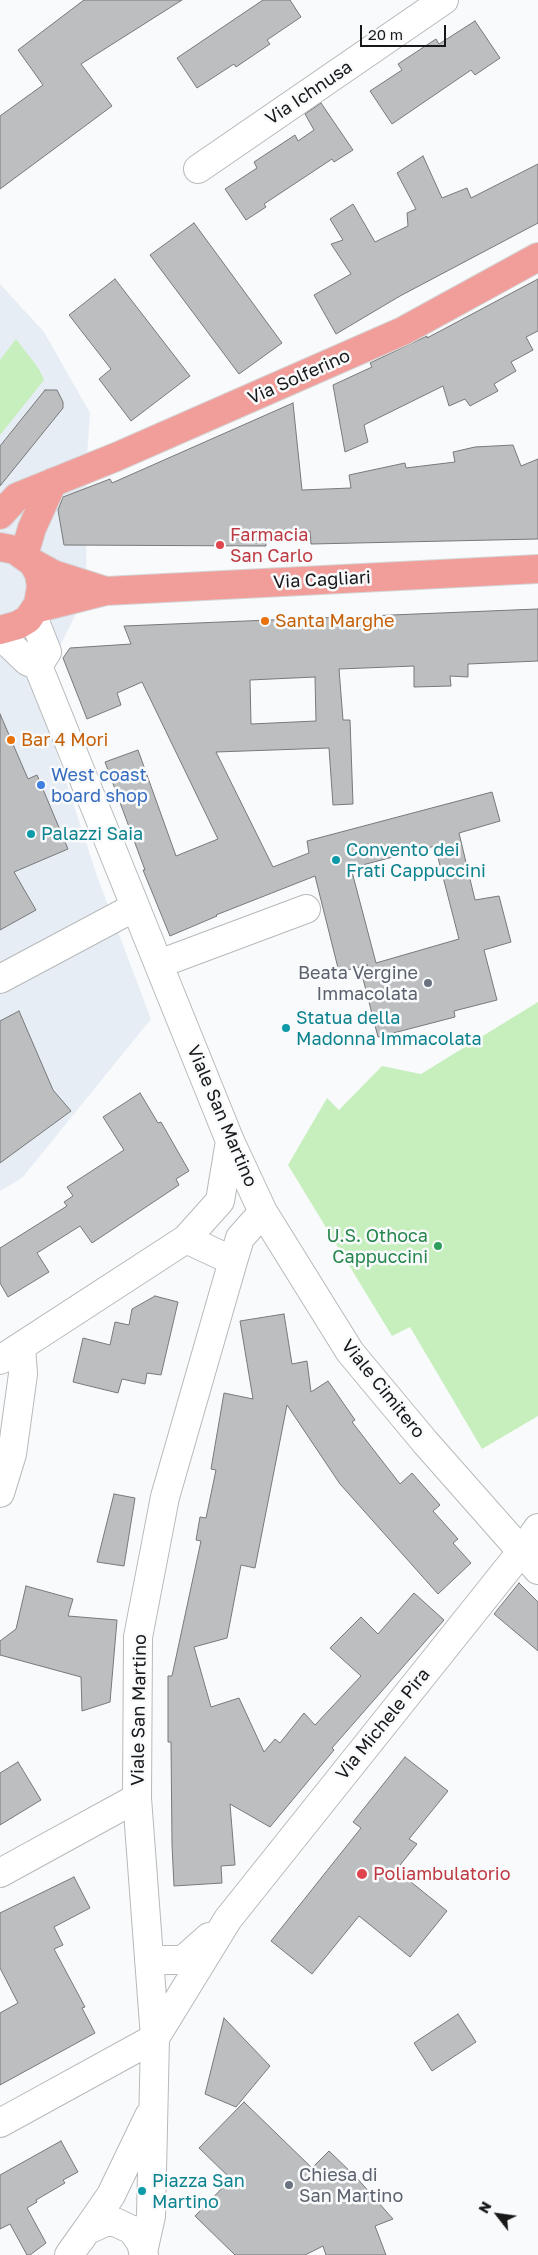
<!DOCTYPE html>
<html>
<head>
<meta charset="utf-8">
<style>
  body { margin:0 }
  #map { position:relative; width:538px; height:2255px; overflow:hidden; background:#f8fafb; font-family:"Golos Text",sans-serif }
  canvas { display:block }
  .north { position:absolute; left:473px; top:2190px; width:50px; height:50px; -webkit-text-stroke:4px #f8fafb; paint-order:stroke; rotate:300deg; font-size:14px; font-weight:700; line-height:20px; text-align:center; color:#181819 }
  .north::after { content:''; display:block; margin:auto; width:18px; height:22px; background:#181819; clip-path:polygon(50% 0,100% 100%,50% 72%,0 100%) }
  .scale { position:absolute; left:360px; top:25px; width:86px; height:22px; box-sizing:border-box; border:2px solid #181819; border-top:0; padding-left:6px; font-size:15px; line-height:18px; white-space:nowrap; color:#181819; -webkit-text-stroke:4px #f8fafb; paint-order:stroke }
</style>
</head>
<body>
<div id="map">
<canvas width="538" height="2255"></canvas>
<div class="north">N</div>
<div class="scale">20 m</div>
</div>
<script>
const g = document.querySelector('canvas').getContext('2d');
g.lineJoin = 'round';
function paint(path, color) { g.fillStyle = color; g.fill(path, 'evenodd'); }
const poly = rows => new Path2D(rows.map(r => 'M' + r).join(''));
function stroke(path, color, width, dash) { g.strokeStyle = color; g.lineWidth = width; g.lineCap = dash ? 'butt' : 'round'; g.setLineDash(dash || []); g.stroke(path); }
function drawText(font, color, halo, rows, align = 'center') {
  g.font = font + ' "Golos Text",sans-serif'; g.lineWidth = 5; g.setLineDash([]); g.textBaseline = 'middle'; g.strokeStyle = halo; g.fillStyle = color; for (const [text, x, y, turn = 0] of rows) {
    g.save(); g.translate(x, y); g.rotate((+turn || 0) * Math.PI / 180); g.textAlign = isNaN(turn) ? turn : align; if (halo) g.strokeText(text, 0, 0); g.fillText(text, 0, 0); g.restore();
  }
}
paint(poly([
  [0,284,44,332,90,413,87,456,86,593,37,693,97,876,151,1019,22,1178,0,1191]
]), '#e6edf5');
paint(poly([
  [16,339,39,369,44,380,0,435,0,360],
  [538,1002,538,1416,482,1449,410,1327,392,1336,288,1165,327,1098,339,1110,382,1066,421,1074]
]), '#c7efbd');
const building = poly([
  [84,0,182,0,81,64,112,106,0,189,0,116,43,85,18,50,84,0],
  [263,0,290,0,301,17,267,40,270,44,236,67,234,64,197,88,177,58,263,0],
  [475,21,500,58,475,75,471,70,392,124,370,91,402,70,398,64,436,39,439,44,475,21],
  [321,103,353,150,334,162,332,159,264,204,266,207,246,220,225,189,257,168,254,162,295,135,298,141,314,130,305,114,321,103],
  [423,156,442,198,467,188,471,198,538,164,538,223,400,296,336,334,314,295,351,274,331,244,343,240,330,219,353,204,375,242,408,226,407,213,416,209,397,173,423,156],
  [194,223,282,343,239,374,150,255,194,223],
  [115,279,190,376,131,421,99,379,111,369,69,315,115,279],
  [538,279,538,331,526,337,533,350,511,362,516,371,494,384,498,391,470,406,465,399,449,406,443,386,364,425,368,442,345,452,333,385,372,367,370,363,427,336,427,338,538,279],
  [45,390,57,390,63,402,63,408,0,486,0,446,45,390],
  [293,403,302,490,351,488,349,475,405,463,406,468,455,462,453,452,475,447,513,445,521,466,538,459,538,539,311,544,310,531,265,531,266,546,64,545,58,510,63,497,110,479,112,483,293,403],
  [538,609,538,661,468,664,468,677,450,676,451,686,414,687,414,666,339,669,343,720,350,720,353,804,333,805,329,748,216,752,273,867,309,853,307,841,492,792,500,821,459,833,475,900,499,896,511,942,484,950,497,1000,454,1011,455,1017,378,1037,360,967,368,965,339,972,315,876,216,915,217,916,170,936,143,870,145,870,105,762,138,750,176,856,218,839,142,682,117,693,121,705,87,719,63,658,70,648,131,644,124,626,538,609],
  [315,677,316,721,251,724,250,680,315,677],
  [435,846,459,939,376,963,351,868,435,846],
  [0,714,28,779,37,775,68,849,14,872,36,910,0,930,0,714],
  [19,1011,53,1090,71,1111,0,1163,0,1021,19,1011],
  [140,1093,158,1123,161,1122,189,1171,176,1179,179,1185,92,1243,80,1226,37,1253,49,1272,8,1297,0,1283,0,1248,67,1206,64,1202,73,1196,67,1187,124,1150,103,1117,140,1093],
  [155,1296,178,1302,161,1375,147,1373,145,1384,122,1379,118,1393,73,1382,83,1338,110,1345,115,1322,129,1325,132,1309,155,1296],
  [284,1314,292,1364,307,1361,311,1392,328,1381,355,1420,352,1422,400,1484,412,1473,440,1505,433,1511,458,1539,453,1543,471,1563,438,1594,340,1484,287,1405,255,1568,241,1565,227,1638,194,1647,211,1707,239,1698,264,1752,275,1739,280,1743,304,1713,315,1725,361,1676,330,1648,361,1617,378,1634,414,1593,444,1620,332,1748,334,1750,270,1827,230,1804,235,1865,221,1866,222,1883,174,1886,172,1845,171,1742,168,1742,168,1676,172,1676,201,1541,196,1540,200,1517,206,1518,216,1470,211,1469,224,1393,253,1399,240,1321,284,1314],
  [114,1494,135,1498,124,1566,97,1562,114,1494],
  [519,1583,538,1602,538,1651,494,1614,519,1583],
  [26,1586,73,1599,68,1616,117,1620,110,1702,82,1711,81,1677,0,1655,0,1641,16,1629,26,1586],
  [405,1757,448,1791,409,1839,417,1844,396,1870,447,1911,410,1957,359,1916,312,1974,271,1941,361,1828,353,1822,405,1757],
  [18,1762,41,1800,0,1825,0,1773,18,1762],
  [74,1877,90,1908,54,1927,63,1945,54,1949,85,2007,82,2008,95,2033,0,2085,0,2013,18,2003,0,1968,0,1913,74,1877],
  [458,2014,476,2042,432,2071,414,2043,458,2014],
  [224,2018,270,2066,236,2107,205,2094,224,2018],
  [244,2102,312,2168,329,2151,356,2177,393,2219,375,2226,386,2255,326,2255,323,2246,305,2255,235,2255,195,2216,231,2179,199,2148,244,2102],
  [61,2141,78,2172,63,2180,65,2183,36,2200,37,2202,27,2208,46,2243,30,2255,27,2255,10,2224,0,2229,0,2175,61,2141]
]);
paint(building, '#bcbebf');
stroke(building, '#77797a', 1);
const minor = poly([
  [198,169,444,0],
  [32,614,47,652,38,666],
  [0,635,27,661,38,666,230,1141,263,1212,350,1352,425,1442,538,1570],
  [159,964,306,909],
  [0,979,135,907],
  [186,1239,233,1261],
  [0,1360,186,1239,220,1201,230,1141],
  [0,1493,12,1454,23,1374,21,1347],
  [0,1873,137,1798],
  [149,1960,183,1960,209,1937],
  [0,2123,155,2038,228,1919,521,1552,538,1528],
  [80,2240,111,2195,149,2116],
  [143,2252,151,2216,155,2038,137,1798,138,1637,165,1497,233,1261,240,1238,263,1212],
  [69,2255,86,2231,105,2222,115,2222,132,2230,141,2243,144,2255]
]);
const major = poly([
  [0,515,17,497,116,457,403,331,538,257],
  [0,547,15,550,33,563,39,574,41,586,38,604,28,619,18,625,0,630],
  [24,555,32,528,53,482],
  [33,563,53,574,106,591],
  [35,609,106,591,538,569]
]);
stroke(minor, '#b7b9ba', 30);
stroke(major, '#d5d5d6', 30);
stroke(minor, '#fff', 28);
stroke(major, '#f19e9b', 28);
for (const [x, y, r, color] of [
  [220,545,5,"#e0444e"],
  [265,621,5,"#e8710a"],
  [11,740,5,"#e8710a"],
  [41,785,5,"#3f7fe0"],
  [31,834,5,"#0f9aa8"],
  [336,860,5,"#0f9aa8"],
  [428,983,5,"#6b7280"],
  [286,1028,5,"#0f9aa8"],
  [438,1246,5,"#2e9e5b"],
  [362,1874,6,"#e0444e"],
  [289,2185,5,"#6b7280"],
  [142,2191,5,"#0f9aa8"]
]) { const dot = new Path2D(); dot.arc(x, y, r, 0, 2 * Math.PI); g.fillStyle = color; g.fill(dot); stroke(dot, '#f8fafb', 2); }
drawText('18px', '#181819', '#f8fafb', [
  ["Via Ichnusa",309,93,-34],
  ["Via Solferino",299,377,-24],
  ["Via Cagliari",322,580,-3],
  ["Viale San Martino",222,1116,67],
  ["Viale Cimitero",383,1389,51],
  ["Viale San Martino",139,1710,-89],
  ["Via Michele Pira",383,1724,-51]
]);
drawText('18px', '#be3a42', '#f8fafb', [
  ["Farmacia",230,535],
  ["San Carlo",230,556],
  ["Poliambulatorio",373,1874]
], 'left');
drawText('18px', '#c56008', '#f8fafb', [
  ["Santa Marghe",275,621],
  ["Bar 4 Mori",21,740]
], 'left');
drawText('18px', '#366cbe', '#f8fafb', [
  ["West coast",51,775],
  ["board shop",51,796]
], 'left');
drawText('18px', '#0d838f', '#f8fafb', [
  ["Palazzi Saia",41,834],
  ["Convento dei",346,850],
  ["Frati Cappuccini",346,871],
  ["Statua della",296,1018],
  ["Madonna Immacolata",296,1039],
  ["Piazza San",152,2181],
  ["Martino",152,2202]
], 'left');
drawText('18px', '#5b616d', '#f8fafb', [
  ["Beata Vergine",418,973],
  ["Immacolata",418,994],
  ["Chiesa di",299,2175,"left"],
  ["San Martino",299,2196,"left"]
], 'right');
drawText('18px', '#27864d', '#f8fafb', [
  ["U.S. Othoca",428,1236],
  ["Cappuccini",428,1257]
], 'right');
</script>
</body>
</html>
